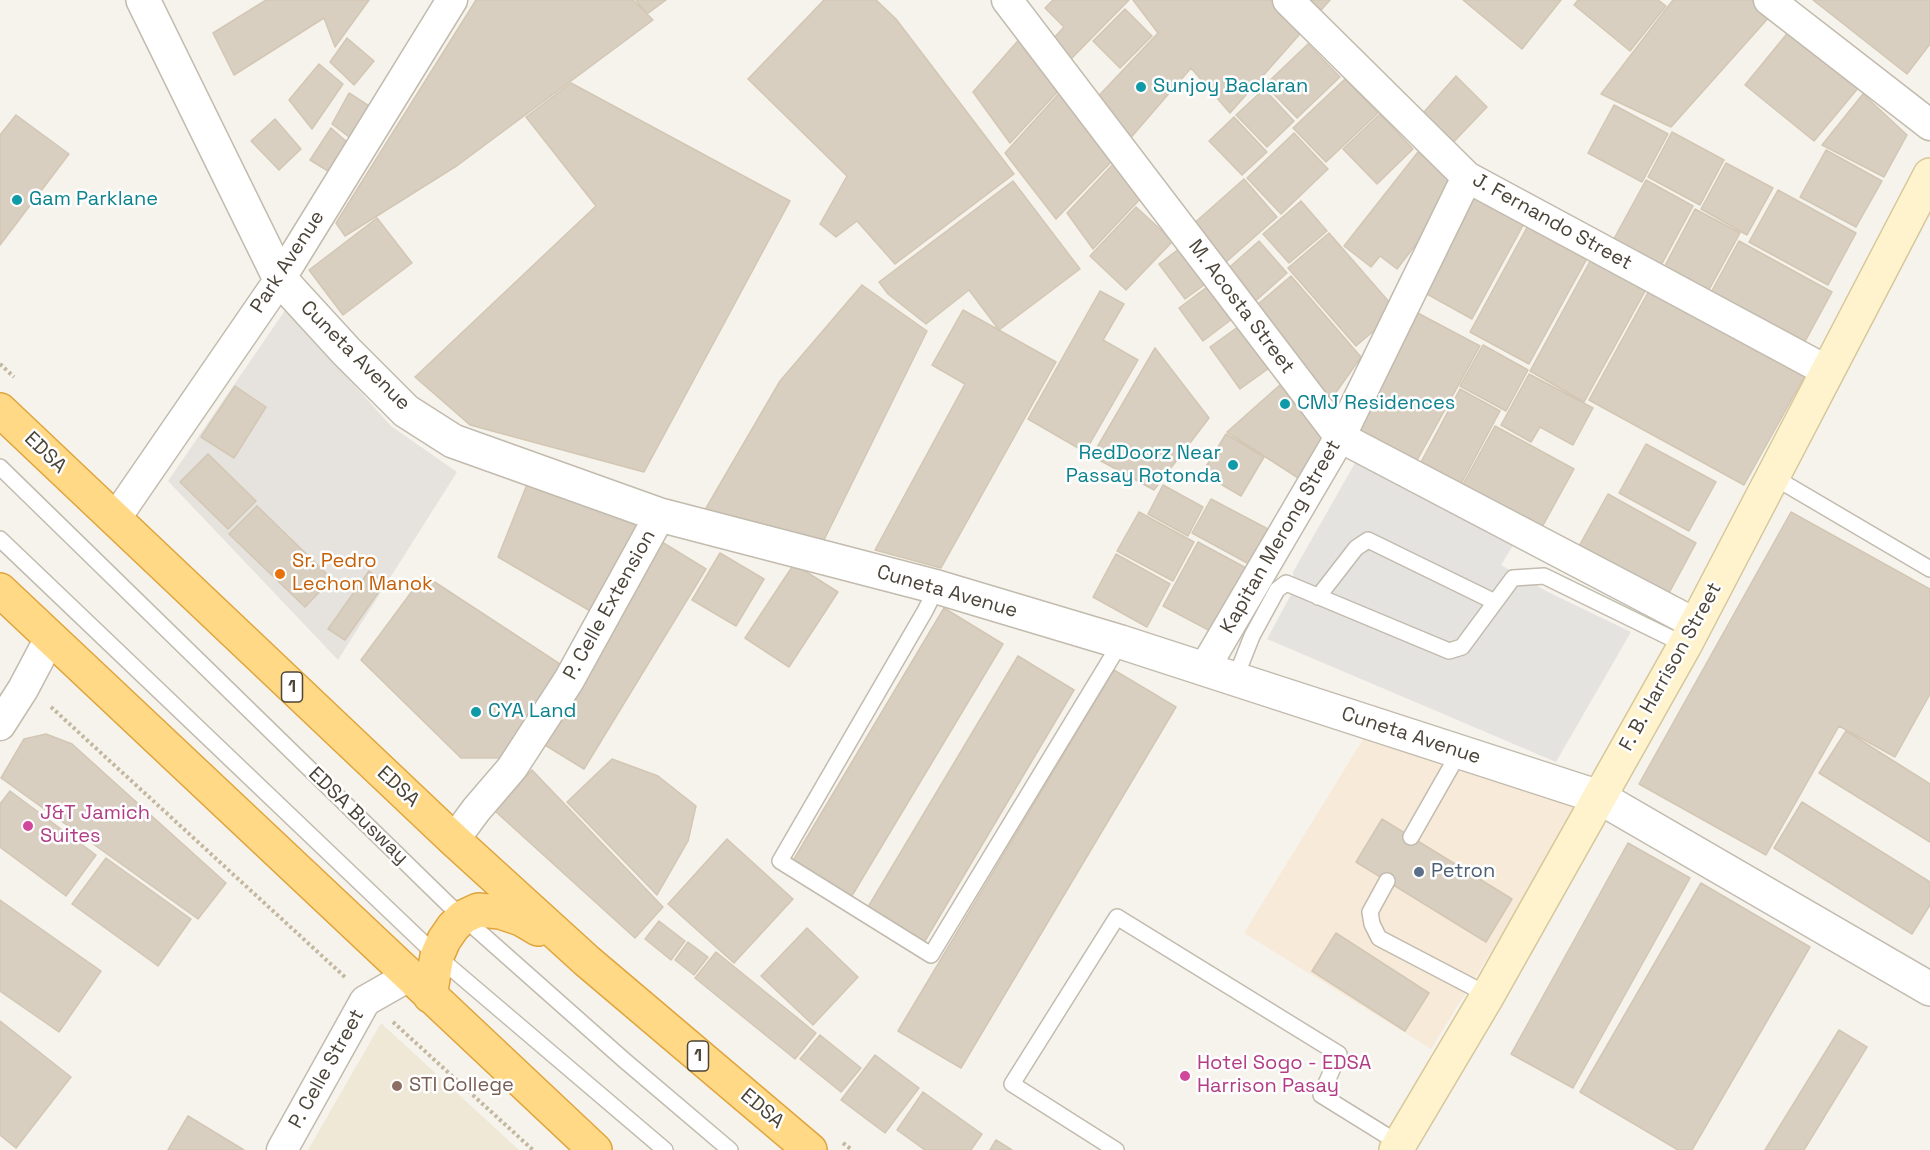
<!DOCTYPE html>
<html>
<head>
<meta charset="utf-8">
<style>
  body { margin:0 }
  canvas { display:block; background:#f6f3ec }
</style>
</head>
<body>
<canvas width="1930" height="1150"></canvas>
<script>
const g = document.querySelector('canvas').getContext('2d');
g.lineJoin = 'round';
function paint(path, color) { g.fillStyle = color; g.fill(path, 'evenodd'); }
const poly = rows => new Path2D(rows.map(r => 'M' + r).join(''));
function stroke(path, color, width, dash) { g.strokeStyle = color; g.lineWidth = width; g.lineCap = dash ? 'butt' : 'round'; g.setLineDash(dash || []); g.stroke(path); }
function drawText(font, color, halo, rows, align = 'center') {
  g.font = font + ' "Space Grotesk",sans-serif'; g.lineWidth = 5; g.setLineDash([]); g.textBaseline = 'middle'; g.strokeStyle = halo; g.fillStyle = color; for (const [text, x, y, turn = 0] of rows) {
    g.save(); g.translate(x, y); g.rotate((+turn || 0) * Math.PI / 180); g.textAlign = isNaN(turn) ? turn : align; if (halo) g.strokeText(text, 0, 0); g.fillText(text, 0, 0); g.restore();
  }
}
paint(poly([
  [1365,736,1581,806,1431,1049,1244,933]
]), '#f7ead8');
paint(poly([
  [286,309,391,426,457,472,338,660,168,481]
]), '#e6e2dd');
paint(poly([
  [381,1023,519,1150,308,1150]
]), '#efe8d6');
paint(poly([
  [1355,463,1514,544,1501,565,1548,592,1631,632,1556,762,1267,639,1294,589,1293,572]
]), '#e5e3e0');
const building = poly([
  [266,0,369,0,335,47,324,18,234,75,213,33,266,0],
  [476,0,633,0,653,20,458,165,345,236,336,223,476,0],
  [636,0,666,0,647,14,636,0],
  [824,0,876,0,896,19,1014,174,895,264,857,221,836,237,820,224,847,176,748,79,824,0],
  [1053,0,1129,0,1069,61,1050,42,1064,27,1045,8,1053,0],
  [1133,0,1330,0,1230,113,1191,68,1121,149,1090,105,1158,33,1133,0],
  [1463,0,1561,0,1522,49,1463,0],
  [1578,0,1658,0,1666,6,1630,51,1574,5,1578,0],
  [1673,0,1753,0,1771,15,1671,127,1601,94,1673,0],
  [1813,0,1930,0,1930,44,1907,74,1813,0],
  [1125,9,1152,36,1120,68,1093,41,1125,9],
  [1790,30,1859,87,1814,141,1745,85,1790,30],
  [1023,35,1063,86,1010,143,973,92,1023,35],
  [347,38,374,61,354,85,330,62,347,38],
  [1308,44,1340,77,1297,118,1265,85,1308,44],
  [319,64,343,84,312,129,289,100,319,64],
  [1456,76,1487,107,1445,151,1415,122,1456,76],
  [1345,79,1378,113,1326,162,1293,128,1345,79],
  [571,83,790,201,644,472,470,425,415,377,596,206,526,117,571,83],
  [1064,88,1116,157,1056,219,1005,153,1064,88],
  [1264,89,1294,121,1267,147,1236,115,1264,89],
  [349,93,377,111,358,144,332,124,349,93],
  [1863,94,1907,135,1884,177,1822,145,1863,94],
  [1614,105,1668,134,1642,182,1588,153,1614,105],
  [1380,114,1413,149,1377,184,1343,149,1380,114],
  [16,115,69,154,0,245,0,135,16,115],
  [1234,117,1267,152,1242,175,1209,141,1234,117],
  [275,119,301,149,279,170,251,141,275,119],
  [331,128,355,149,336,176,310,160,331,128],
  [1672,132,1724,160,1700,205,1648,177,1672,132],
  [1294,133,1328,169,1281,214,1247,178,1294,133],
  [1826,150,1882,181,1856,227,1800,197,1826,150],
  [1418,152,1461,186,1397,269,1380,256,1371,267,1344,246,1418,152],
  [1116,161,1143,196,1093,249,1067,213,1116,161],
  [1726,163,1773,188,1747,235,1701,209,1726,163],
  [1244,179,1277,217,1225,263,1191,226,1244,179],
  [1646,180,1693,206,1658,271,1610,246,1646,180],
  [1013,181,1080,269,999,330,969,290,926,324,888,294,879,282,1013,181],
  [1472,190,1526,220,1472,319,1418,289,1472,190],
  [1778,190,1856,233,1828,285,1749,242,1778,190],
  [1301,201,1327,231,1289,263,1263,234,1301,201],
  [1136,207,1173,241,1126,290,1090,256,1136,207],
  [1695,209,1740,233,1705,297,1661,273,1695,209],
  [377,218,412,263,343,315,309,270,377,218],
  [1531,220,1590,253,1529,364,1470,332,1531,220],
  [1329,233,1397,311,1356,346,1288,268,1329,233],
  [1259,241,1287,273,1251,305,1223,273,1259,241],
  [1739,241,1832,292,1802,347,1709,296,1739,241],
  [1184,245,1211,280,1185,299,1159,264,1184,245],
  [1594,254,1649,284,1584,402,1530,371,1594,254],
  [1291,276,1361,357,1325,408,1251,310,1291,276],
  [1211,284,1236,316,1203,341,1179,308,1211,284],
  [862,285,927,331,822,544,702,515,780,381,862,285],
  [1651,287,1807,372,1744,485,1589,400,1651,287],
  [1100,291,1124,304,1103,340,1138,360,1085,452,1028,419,1100,291],
  [963,310,1056,362,941,568,875,550,965,384,932,365,963,310],
  [1414,311,1480,346,1415,464,1350,429,1414,311],
  [1242,324,1272,366,1240,389,1210,347,1242,324],
  [1483,345,1528,370,1506,411,1460,386,1483,345],
  [1155,348,1209,418,1154,490,1092,456,1155,348],
  [1529,374,1593,408,1573,445,1540,427,1531,442,1501,425,1529,374],
  [1290,376,1336,437,1309,485,1227,432,1290,376],
  [235,386,266,407,234,458,201,437,235,386],
  [1460,389,1500,411,1461,484,1421,462,1460,389],
  [1495,426,1574,469,1541,529,1462,486,1495,426],
  [1226,434,1264,457,1241,496,1202,473,1226,434],
  [1646,444,1716,482,1689,531,1619,493,1646,444],
  [208,454,256,501,228,529,180,482,208,454],
  [530,477,642,517,592,612,498,557,530,477],
  [1163,485,1203,507,1188,536,1148,514,1163,485],
  [1608,494,1696,543,1668,595,1579,546,1608,494],
  [1211,499,1268,529,1249,564,1192,533,1211,499],
  [257,506,332,579,305,607,229,534,257,506],
  [1139,512,1194,542,1173,581,1117,551,1139,512],
  [1791,512,1930,589,1930,694,1895,757,1839,726,1766,855,1639,784,1791,512],
  [662,542,706,569,584,769,540,742,662,542],
  [1198,542,1248,569,1214,633,1163,606,1198,542],
  [720,553,764,579,736,626,692,600,720,553],
  [1116,554,1170,584,1147,627,1093,597,1116,554],
  [794,564,838,592,789,667,745,638,794,564],
  [369,571,385,583,345,640,328,629,369,571],
  [424,575,563,666,512,758,461,758,361,660,424,575],
  [944,608,1003,644,850,899,791,864,944,608],
  [1018,656,1074,690,922,946,865,912,1018,656],
  [1114,670,1176,707,961,1068,898,1031,1114,670],
  [1846,731,1930,784,1930,842,1819,773,1846,731],
  [46,734,72,744,226,883,198,919,1,778,24,739,46,734],
  [612,759,658,776,696,806,688,841,657,895,567,802,612,759],
  [532,770,663,907,635,938,495,811,532,770],
  [10,791,96,855,66,896,0,847,0,804,10,791],
  [1802,802,1930,882,1930,905,1912,934,1774,848,1802,802],
  [1382,819,1512,899,1486,942,1356,862,1382,819],
  [727,839,793,899,734,963,668,904,727,839],
  [1628,843,1690,878,1573,1088,1511,1054,1628,843],
  [106,858,191,919,158,966,72,904,106,858],
  [1701,883,1810,947,1692,1150,1678,1150,1580,1092,1701,883],
  [0,900,101,971,59,1032,0,991,0,900],
  [659,921,685,941,671,960,645,939,659,921],
  [807,928,858,977,813,1025,761,976,807,928],
  [1336,933,1429,993,1405,1031,1312,971,1336,933],
  [688,942,708,957,694,975,675,960,688,942],
  [716,952,816,1033,795,1059,695,978,716,952],
  [0,1021,71,1077,16,1148,0,1135,0,1021],
  [1839,1030,1867,1047,1804,1150,1765,1150,1839,1030],
  [820,1035,861,1068,841,1092,800,1059,820,1035],
  [875,1055,919,1088,885,1133,841,1100,875,1055],
  [923,1092,982,1134,971,1150,925,1150,897,1130,923,1092],
  [188,1116,244,1150,168,1150,188,1116],
  [996,1140,1012,1150,990,1150,996,1140]
]);
paint(building, '#d8cfc1');
stroke(building, '#d3c7b4', 1.5);
const service = poly([
  [0,467,448,904,624,1060,730,1150],
  [1772,476,1930,569],
  [0,539,437,956,665,1150],
  [937,587,925,611,780,861,931,955,1121,642],
  [1318,597,1356,548,1368,540,1495,602],
  [1235,679,1252,636,1277,590,1286,583,1449,651,1462,647,1513,578,1544,576,1685,645],
  [1411,837,1460,751],
  [1387,881,1370,912,1372,924,1379,938,1488,995],
  [1116,1150,1012,1084,1117,917,1339,1054,1321,1095,1400,1144]
]);
const minor = poly([
  [1007,0,1340,437,1696,624],
  [1288,0,1467,177,1827,371],
  [1769,0,1930,125],
  [115,519,280,279,452,0],
  [1204,669,1340,437,1467,177],
  [0,725,23,689,50,638],
  [454,840,476,810,512,768,569,680,660,515],
  [282,1150,365,1001,409,976]
]);
const tertiary = poly([
  [143,0,280,279,346,351,406,411,453,441,660,515,937,587,1121,642,1599,797,1930,989]
]);
const secondary = poly([
  [1396,1150,1488,995,1685,645,1930,175]
]);
const trunk = poly([
  [0,410,454,840,587,961,810,1150],
  [0,590,595,1150],
  [430,996,437,956,444,940,453,927,463,917,478,910,500,912,521,919,538,929]
]);
stroke(service, '#c2bbae', 18);
stroke(minor, '#c2bbae', 33);
stroke(tertiary, '#c2bbae', 36);
stroke(secondary, '#d6c79b', 36);
stroke(trunk, '#e0a43c', 36);
stroke(poly([
  [0,364,14,377],
  [51,707,346,978],
  [393,1022,533,1150],
  [843,1143,852,1150]
]), '#c4b79f', 4, [3, 3]);
stroke(service, '#fff', 15);
stroke(minor, '#fff', 30);
stroke(tertiary, '#fff', 33);
stroke(secondary, '#fff3cd', 33);
stroke(trunk, '#ffd985', 33);
for (const [x, y, r, color] of [
  [1141,87,6,"#0f9aa8"],
  [17,200,6,"#0f9aa8"],
  [1285,404,6,"#0f9aa8"],
  [1233,465,6,"#0f9aa8"],
  [280,574,6,"#e8710a"],
  [476,712,6,"#0f9aa8"],
  [28,826,6,"#d1479c"],
  [1419,872,6,"#5c6f8a"],
  [1185,1076,6,"#d1479c"],
  [397,1086,6,"#8d6e63"]
]) { const dot = new Path2D(); dot.arc(x, y, r, 0, 2 * Math.PI); g.fillStyle = color; g.fill(dot); stroke(dot, '#fff', 2); }
for (const [x, y, w] of [
  [292,687,21],
  [698,1056,21]
]) { const box = new Path2D(); box.roundRect(x - w / 2, y - 15, w, 30, 4.5); g.fillStyle = '#fff'; g.fill(box); stroke(box, '#4b4439', 1.5); }
drawText('bold 18px', '#4b4439', null, [
  ["1",292,687],
  ["1",698,1056]
]);
drawText('20px', '#0d838f', '#fff', [
  ["Sunjoy Baclaran",1153,87],
  ["Gam Parklane",29,200],
  ["CMJ Residences",1297,404],
  ["RedDoorz Near",1221,454,"right"],
  ["Passay Rotonda",1221,477,"right"],
  ["CYA Land",488,712]
], 'left');
drawText('20px', '#4b4439', '#fff', [
  ["J. Fernando Street",1552,222,29],
  ["Park Avenue",288,262,-57],
  ["M. Acosta Street",1241,307,53],
  ["Cuneta Avenue",355,356,45],
  ["EDSA",45,453,44],
  ["Kapitan Merong Street",1281,537,-60],
  ["Cuneta Avenue",947,592,16],
  ["P. Celle Extension",610,605,-61],
  ["F. B. Harrison Street",1671,667,-61],
  ["Cuneta Avenue",1411,736,18],
  ["EDSA",398,787,43],
  ["EDSA Busway",358,816,44],
  ["P. Celle Street",327,1069,-61],
  ["EDSA",762,1109,40]
]);
drawText('20px', '#c56008', '#fff', [
  ["Sr. Pedro",292,562],
  ["Lechon Manok",292,585]
], 'left');
drawText('20px', '#b23c85', '#fff', [
  ["J&T Jamich",40,814],
  ["Suites",40,837],
  ["Hotel Sogo - EDSA",1197,1064],
  ["Harrison Pasay",1197,1087]
], 'left');
drawText('20px', '#4e5e75', '#fff', [
  ["Petron",1431,872]
], 'left');
drawText('20px', '#785e54', '#fff', [
  ["STI College",409,1086]
], 'left');
</script>
</body>
</html>
